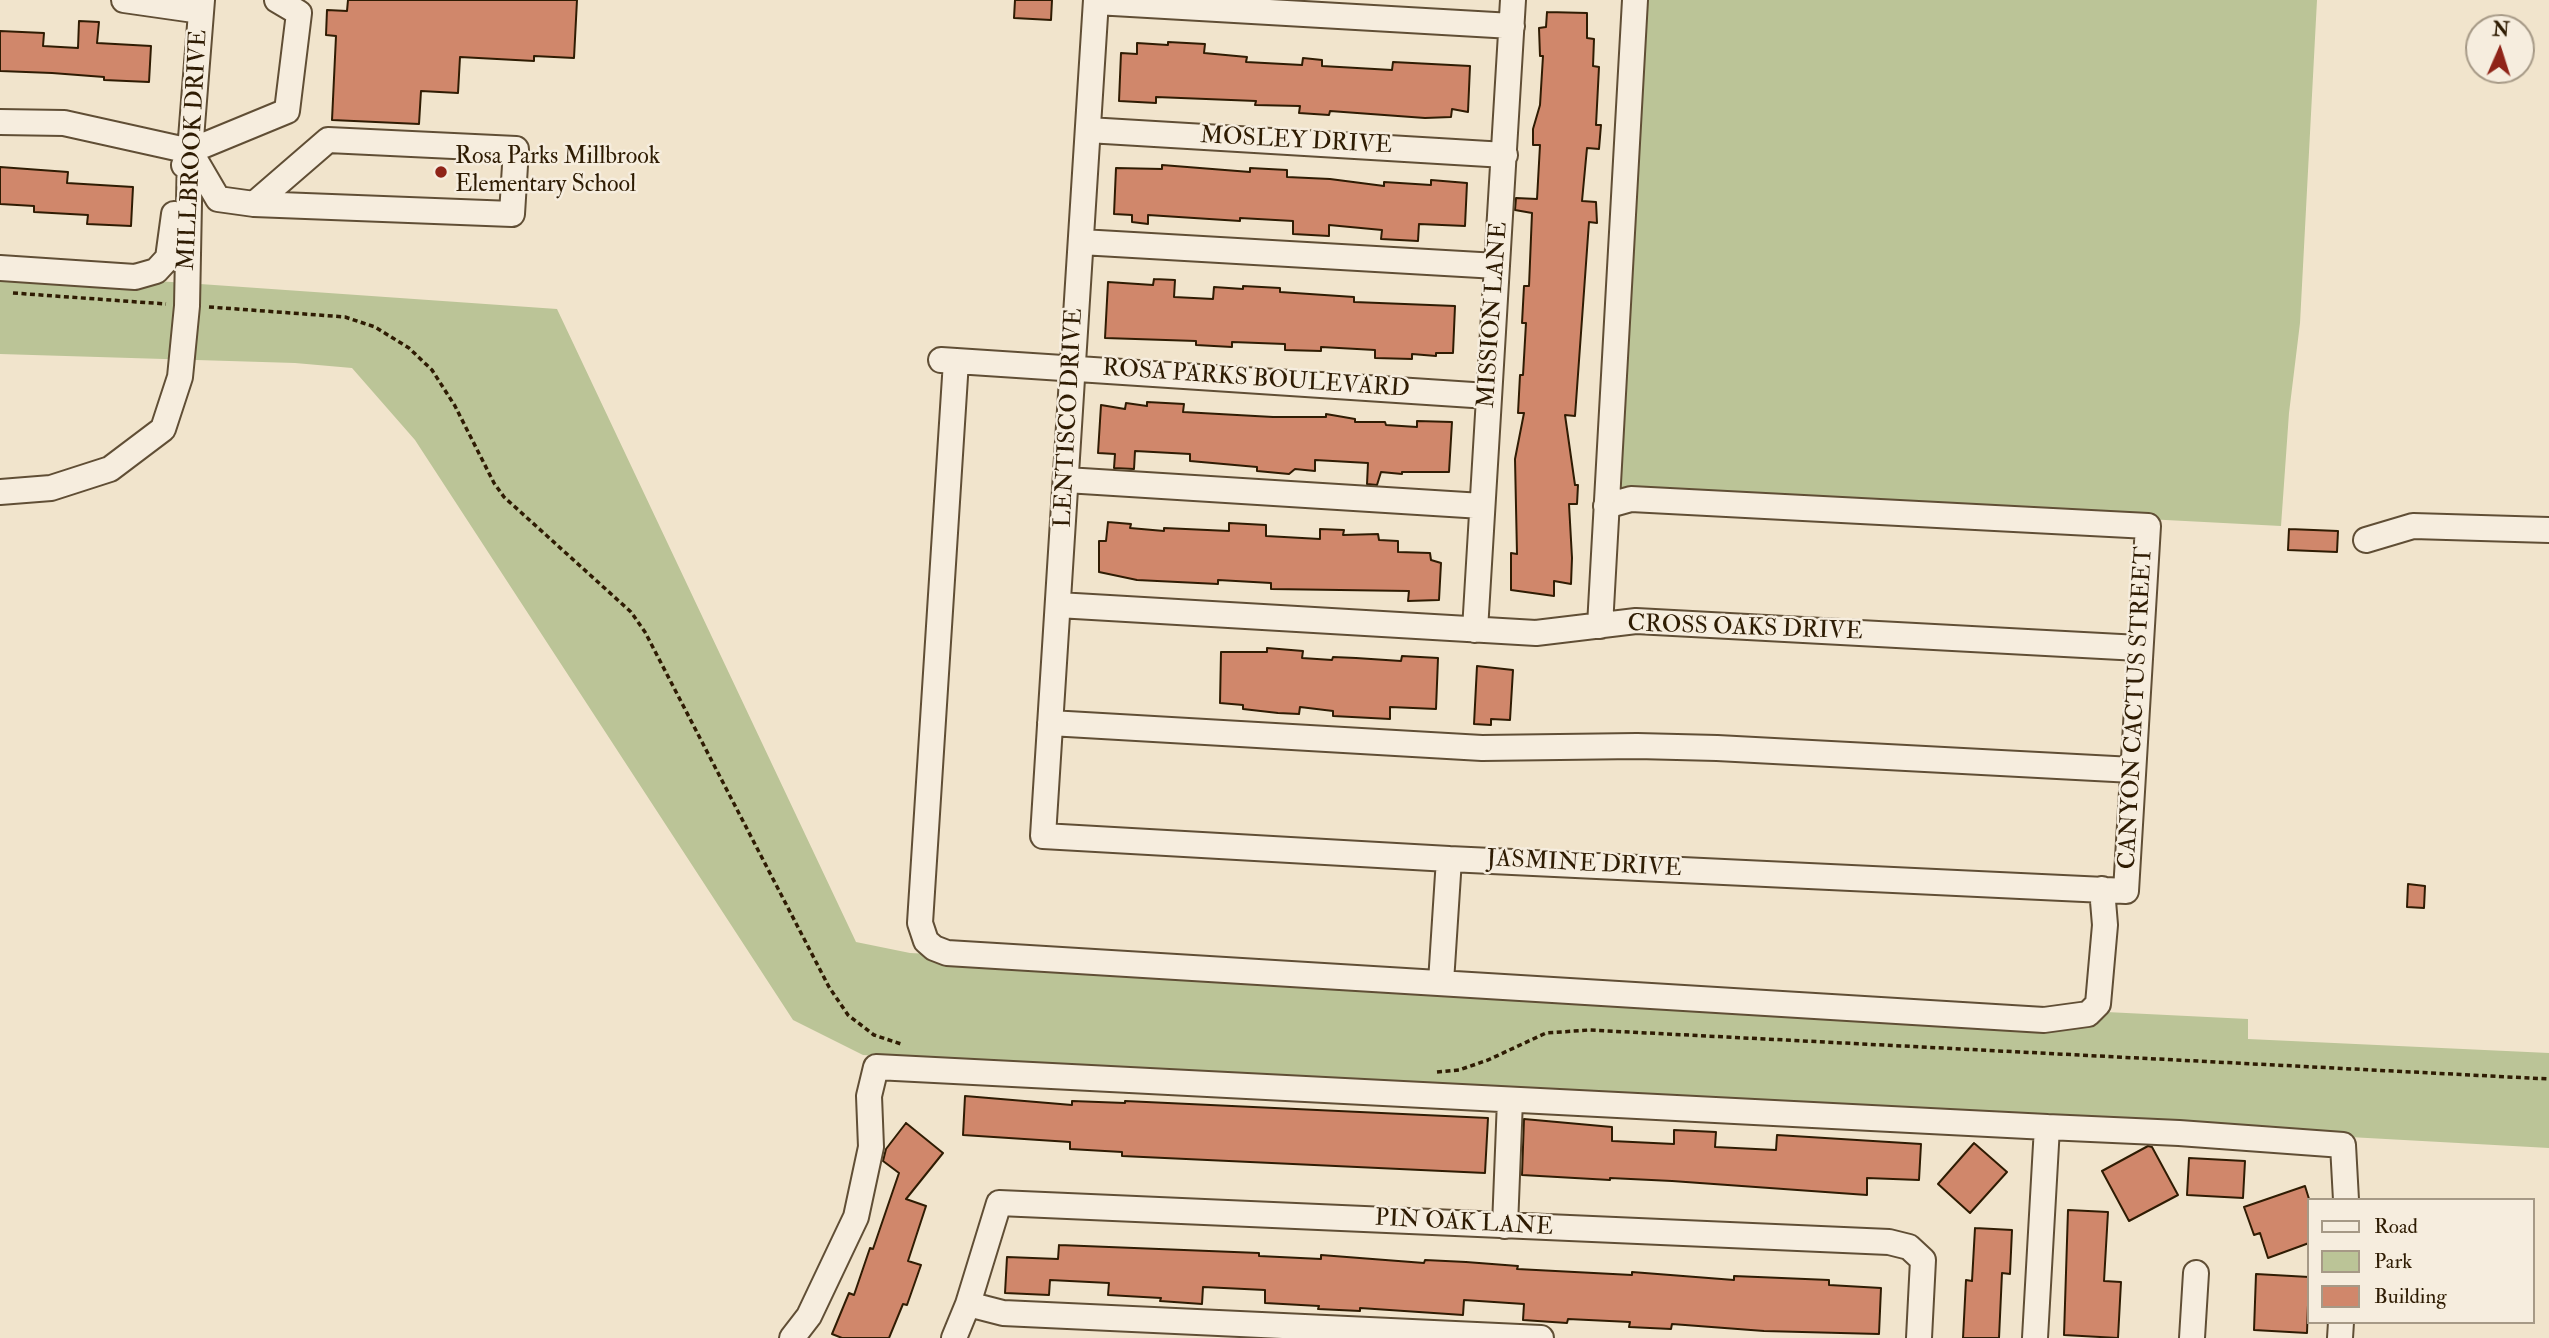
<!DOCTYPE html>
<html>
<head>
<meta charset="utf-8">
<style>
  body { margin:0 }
  #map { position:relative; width:2549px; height:1338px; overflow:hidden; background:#f1e4cc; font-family:"IM FELL Double Pica",serif }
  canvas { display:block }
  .legend { position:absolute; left:2307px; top:1198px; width:228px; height:126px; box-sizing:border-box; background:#f6edde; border:2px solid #a69986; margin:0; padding:9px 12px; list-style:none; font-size:21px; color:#2f1c03 }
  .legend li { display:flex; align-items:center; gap:14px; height:35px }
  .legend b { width:35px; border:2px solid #a69986 }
  .north { position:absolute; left:2465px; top:14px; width:70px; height:70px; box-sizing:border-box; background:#f6edde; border:2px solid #a69986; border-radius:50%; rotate:3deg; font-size:19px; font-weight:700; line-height:28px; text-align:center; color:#2f1c03 }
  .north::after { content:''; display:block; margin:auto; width:24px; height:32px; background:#8f2418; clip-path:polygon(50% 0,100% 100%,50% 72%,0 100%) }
</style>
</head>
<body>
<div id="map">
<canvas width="2549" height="1338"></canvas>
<ul class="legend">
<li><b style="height:9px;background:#f6edde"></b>Road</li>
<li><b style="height:19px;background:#bbc497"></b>Park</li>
<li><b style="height:19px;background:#d0876b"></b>Building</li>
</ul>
<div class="north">N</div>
</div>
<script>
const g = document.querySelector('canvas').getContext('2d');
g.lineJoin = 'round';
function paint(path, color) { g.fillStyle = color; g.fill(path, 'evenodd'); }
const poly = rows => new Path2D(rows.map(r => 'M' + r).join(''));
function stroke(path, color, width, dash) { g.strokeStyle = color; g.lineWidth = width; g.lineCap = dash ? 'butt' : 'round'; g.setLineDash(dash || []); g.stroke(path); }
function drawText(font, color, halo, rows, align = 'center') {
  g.font = font + ' "IM FELL Double Pica",serif'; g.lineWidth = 5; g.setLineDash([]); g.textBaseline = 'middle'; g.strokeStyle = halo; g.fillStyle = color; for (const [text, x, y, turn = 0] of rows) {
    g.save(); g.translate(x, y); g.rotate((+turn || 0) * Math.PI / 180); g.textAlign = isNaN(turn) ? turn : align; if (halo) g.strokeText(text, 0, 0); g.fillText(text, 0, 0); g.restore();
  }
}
paint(poly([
  [1638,0,2317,0,2300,323,2289,413,2281,526,1609,491],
  [0,270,557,309,856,942,910,953,2248,1019,2248,1039,2549,1053,2549,1148,863,1055,793,1020,415,440,352,368,295,363,0,354]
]), '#bbc497');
const building = poly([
  [348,0,577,0,574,58,534,56,534,61,460,57,458,93,421,91,419,124,332,120,336,36,326,35,327,10,347,11,348,0],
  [1015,0,1052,0,1051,20,1014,18,1015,0],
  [1547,12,1587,13,1587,38,1594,39,1593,66,1599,67,1596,125,1601,125,1599,149,1587,148,1582,201,1596,202,1597,223,1589,222,1575,416,1565,415,1575,485,1578,485,1577,504,1569,504,1572,558,1571,584,1554,581,1554,596,1511,590,1511,553,1517,554,1515,459,1524,413,1518,413,1520,375,1523,375,1526,323,1522,323,1524,286,1529,286,1532,213,1515,210,1516,198,1537,199,1540,145,1533,145,1533,129,1540,105,1543,56,1540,56,1539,28,1546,27,1547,12],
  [79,21,99,22,97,43,151,46,149,82,104,80,104,77,52,73,0,71,0,31,44,33,43,46,78,48,79,21],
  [1168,42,1205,44,1204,53,1247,57,1246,62,1302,65,1303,58,1322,60,1322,66,1392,70,1393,62,1470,66,1468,112,1452,109,1451,117,1425,118,1330,111,1329,115,1299,113,1300,106,1255,105,1256,101,1156,97,1156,103,1119,101,1121,53,1137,54,1137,43,1168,45,1168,42],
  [1162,165,1250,172,1250,168,1287,170,1287,177,1330,179,1384,186,1384,182,1431,185,1431,180,1467,183,1465,226,1419,224,1418,241,1381,239,1382,230,1329,225,1329,236,1293,234,1293,221,1240,218,1240,221,1148,215,1148,224,1132,222,1132,215,1114,214,1116,168,1162,169,1162,165],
  [0,167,68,172,67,183,133,187,131,226,87,224,88,215,34,212,34,206,0,204,0,167],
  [1154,279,1175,280,1174,297,1213,299,1214,287,1243,289,1243,286,1280,288,1280,292,1354,297,1354,302,1455,306,1453,353,1436,353,1436,356,1412,354,1412,359,1375,358,1375,350,1321,347,1321,351,1285,350,1285,344,1232,342,1232,347,1196,345,1196,341,1105,338,1108,282,1153,285,1154,279],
  [1147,402,1184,404,1183,412,1273,417,1326,417,1326,414,1355,419,1355,422,1385,422,1386,425,1417,427,1417,421,1452,422,1449,472,1402,472,1402,474,1381,472,1377,485,1367,484,1368,463,1315,460,1315,471,1295,469,1289,474,1257,471,1257,467,1190,461,1190,454,1135,451,1134,469,1114,468,1115,454,1098,453,1101,405,1125,409,1126,403,1147,406,1147,402],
  [1108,522,1131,524,1130,528,1164,531,1164,528,1229,531,1229,523,1266,525,1266,536,1320,539,1320,529,1344,530,1343,535,1378,534,1379,540,1398,541,1398,552,1430,553,1431,560,1441,563,1439,600,1408,601,1409,591,1271,589,1271,583,1218,580,1218,584,1137,580,1099,572,1099,541,1106,541,1108,522],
  [2289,529,2338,531,2337,552,2288,550,2289,529],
  [1267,648,1303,651,1302,658,1332,660,1333,657,1356,658,1401,661,1402,656,1438,658,1436,709,1390,707,1390,719,1333,716,1333,711,1300,707,1299,714,1278,713,1243,709,1243,705,1220,703,1221,652,1267,652,1267,648],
  [1477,666,1513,670,1510,720,1491,719,1491,725,1474,724,1477,666],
  [2408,884,2425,886,2424,908,2407,907,2408,884],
  [965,1096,1072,1105,1072,1101,1125,1103,1125,1101,1488,1118,1485,1173,1122,1156,1122,1152,1070,1149,1070,1142,963,1135,965,1096],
  [1524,1119,1612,1127,1612,1141,1674,1144,1674,1130,1716,1132,1715,1147,1776,1150,1777,1135,1921,1144,1919,1180,1867,1178,1867,1195,1672,1181,1610,1178,1610,1180,1522,1175,1524,1119],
  [906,1123,943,1153,906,1199,926,1206,908,1261,921,1265,907,1305,903,1304,889,1338,842,1338,832,1334,849,1293,854,1295,870,1248,873,1249,899,1173,883,1161,886,1149,906,1123],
  [1974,1143,2007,1172,1970,1213,1938,1184,1974,1143],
  [2148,1146,2152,1147,2178,1195,2129,1221,2102,1171,2148,1146],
  [2189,1158,2245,1161,2243,1198,2187,1195,2189,1158],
  [2305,1186,2309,1199,2309,1243,2268,1258,2260,1233,2254,1235,2244,1207,2305,1186],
  [2068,1210,2108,1212,2104,1281,2121,1282,2118,1338,2064,1335,2068,1210],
  [1975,1228,2012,1230,2010,1274,2002,1273,1999,1338,1963,1338,1966,1280,1972,1281,1975,1228],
  [1059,1245,1259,1253,1259,1256,1321,1259,1321,1255,1424,1263,1425,1260,1466,1262,1518,1266,1517,1269,1632,1275,1632,1272,1734,1280,1734,1276,1829,1280,1829,1285,1881,1288,1879,1334,1764,1331,1672,1324,1671,1329,1629,1327,1630,1322,1568,1319,1567,1323,1523,1320,1524,1304,1464,1300,1463,1315,1360,1308,1360,1311,1318,1309,1319,1306,1265,1303,1265,1290,1203,1287,1202,1304,1160,1301,1161,1298,1108,1295,1109,1283,1050,1280,1049,1295,1005,1293,1007,1257,1058,1259,1059,1245],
  [2256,1274,2309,1277,2307,1333,2254,1330,2256,1274]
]);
paint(building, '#d0876b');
stroke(building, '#2f1c03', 2);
const minor = poly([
  [124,0,201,11],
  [1096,0,1043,836,1449,859,2126,891,2148,526,1631,499,1606,506],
  [1096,2,1512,26],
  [0,122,64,123,190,151],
  [1088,130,1505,155],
  [190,151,218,199,254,204,512,214,516,149,328,140,254,204],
  [184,165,190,151,287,111,299,13,277,0],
  [1081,242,1497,266],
  [0,268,135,277,156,271,168,258,174,214],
  [941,360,1488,396],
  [956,361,920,923,926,941,934,948,947,953,2044,1020,2088,1014,2098,1004,2105,925,2102,889],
  [1066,480,1482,506],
  [0,492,51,488,110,469,163,429,180,377,187,306,190,151,202,0],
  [2366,540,2413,526,2549,530],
  [1058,605,1536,633,1636,621,2139,648],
  [1600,626,1635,0],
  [1475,630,1513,0],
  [1050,723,1482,748,1637,746,1717,748,2133,770],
  [1441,982,1449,859],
  [2047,1127,2179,1133,2343,1145,2346,1200],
  [1505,1226,1510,1100],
  [968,1304,1003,1313,1541,1338],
  [792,1338,809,1316,856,1217,871,1147,869,1096,876,1067,2047,1127,2035,1338],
  [954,1338,968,1304,999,1203,1889,1242,1909,1247,1923,1260,1919,1338],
  [2192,1338,2196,1273],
  [2340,1338,2341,1322]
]);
stroke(minor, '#604e35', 28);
stroke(poly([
  [13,293,166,304],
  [209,307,345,317,375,327,409,348,432,370,455,406,494,483,504,497,631,612,645,632,829,987,848,1015,874,1035,901,1044],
  [1437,1072,1459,1070,1488,1060,1546,1033,1589,1030,2549,1079]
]), '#2f1c03', 3.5, [5, 3.5]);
stroke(minor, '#f6edde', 24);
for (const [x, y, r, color] of [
  [441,172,7,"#8f2418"]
]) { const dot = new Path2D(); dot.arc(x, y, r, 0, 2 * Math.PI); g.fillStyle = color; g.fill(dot); stroke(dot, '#f6edde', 2.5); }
drawText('24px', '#2f1c03', '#f6edde', [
  ["MOSLEY DRIVE",1296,142,3],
  ["MILLBROOK DRIVE",194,150,-87],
  ["MISSION LANE",1494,315,-86],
  ["ROSA PARKS BOULEVARD",1256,380,4],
  ["LENTISCO DRIVE",1070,418,-87],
  ["CROSS OAKS DRIVE",1745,629,2],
  ["CANYON CACTUS STREET",2137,708,-87],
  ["JASMINE DRIVE",1584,865,3],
  ["PIN OAK LANE",1464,1224,3]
]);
drawText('24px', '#2f1c03', '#f6edde', [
  ["Rosa Parks Millbrook",455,158],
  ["Elementary School",455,186]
], 'left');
</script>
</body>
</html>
